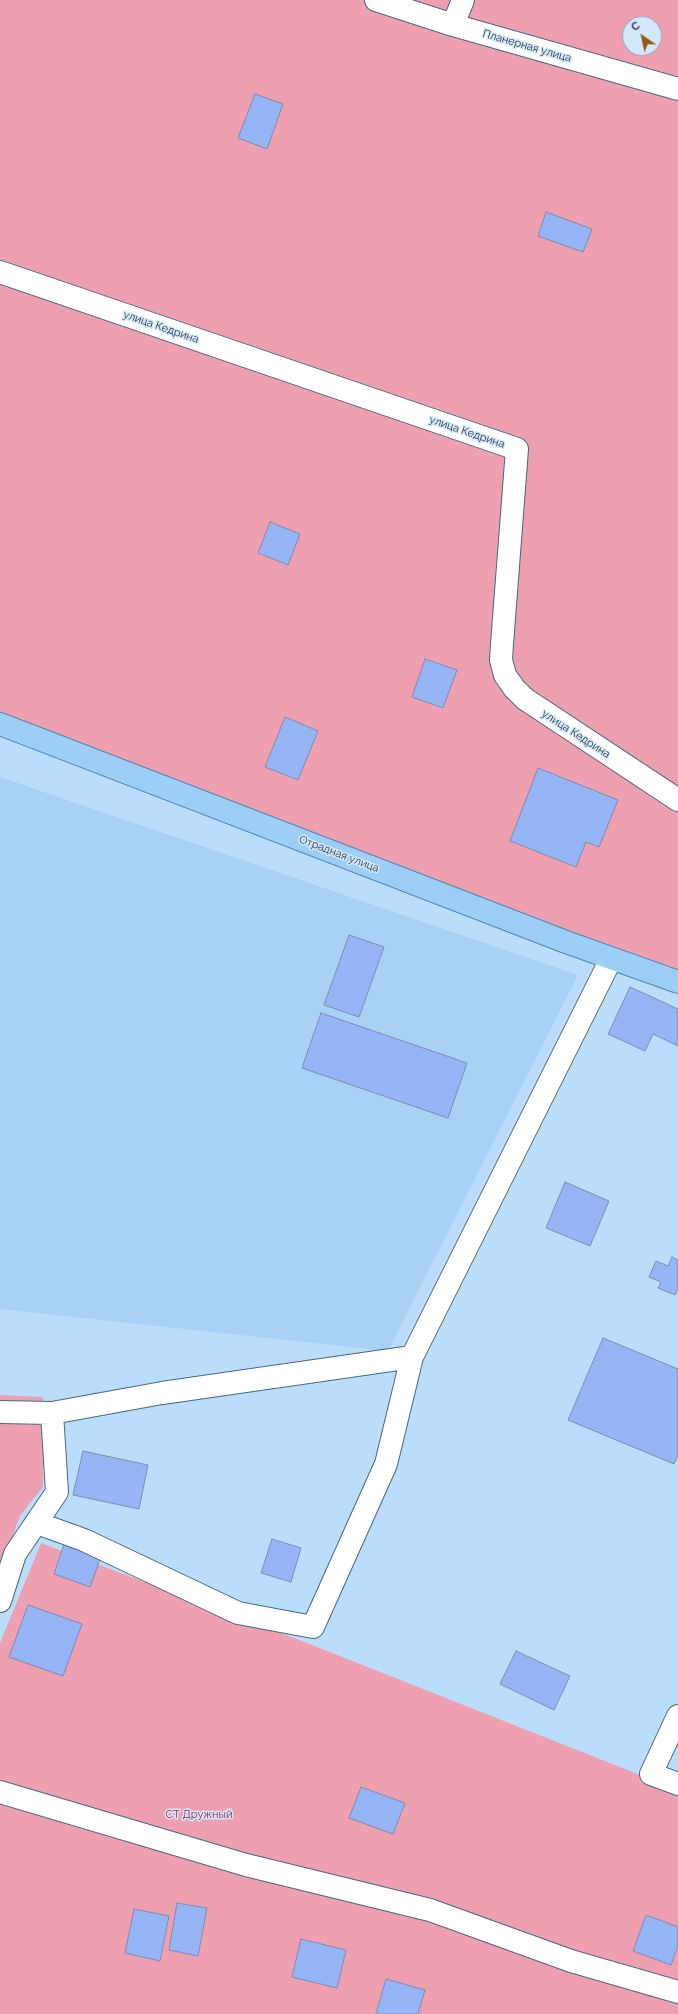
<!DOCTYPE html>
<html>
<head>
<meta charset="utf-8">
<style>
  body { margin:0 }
  #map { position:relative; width:678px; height:2014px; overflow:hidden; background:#baddfb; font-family:Raleway,sans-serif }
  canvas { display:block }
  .north { position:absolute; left:622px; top:16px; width:40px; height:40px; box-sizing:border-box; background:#d3e8fa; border:1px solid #91a3b2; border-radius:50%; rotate:326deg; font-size:11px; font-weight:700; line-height:16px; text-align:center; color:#2d3b47 }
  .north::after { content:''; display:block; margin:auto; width:14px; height:18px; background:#935a15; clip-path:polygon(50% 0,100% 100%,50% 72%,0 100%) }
</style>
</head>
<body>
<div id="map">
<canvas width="678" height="2014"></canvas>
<div class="north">С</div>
</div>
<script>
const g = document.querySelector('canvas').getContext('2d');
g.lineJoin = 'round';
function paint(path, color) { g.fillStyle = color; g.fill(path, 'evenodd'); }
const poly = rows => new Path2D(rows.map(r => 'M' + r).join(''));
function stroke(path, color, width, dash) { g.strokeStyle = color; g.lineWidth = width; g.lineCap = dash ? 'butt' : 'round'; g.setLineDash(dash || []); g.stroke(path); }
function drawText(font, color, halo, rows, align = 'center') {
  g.font = font + ' Raleway,sans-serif'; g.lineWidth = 3; g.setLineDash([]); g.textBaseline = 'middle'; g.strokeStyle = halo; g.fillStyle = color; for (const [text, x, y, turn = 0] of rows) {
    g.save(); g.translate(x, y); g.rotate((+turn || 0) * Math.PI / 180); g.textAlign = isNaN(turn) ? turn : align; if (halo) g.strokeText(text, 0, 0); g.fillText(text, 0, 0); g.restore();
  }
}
paint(poly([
  [0,777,578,975,388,1351,0,1309]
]), '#a8d1f4');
paint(poly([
  [0,0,678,0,678,981,0,724],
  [630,24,654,24,654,48,630,48],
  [0,1395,43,1397,43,1487,20,1516,0,1570],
  [41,1543,302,1641,678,1790,678,2014,0,2014,0,1643]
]), '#eea0b1');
const building = poly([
  [255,94,283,104,267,149,238,138,255,94],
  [546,212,592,229,583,252,538,236,546,212],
  [270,522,300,534,288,565,258,553,270,522],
  [425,659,457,670,443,708,412,697,425,659],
  [285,717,318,731,298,780,265,767,285,717],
  [538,768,618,800,599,847,586,842,576,867,510,841,538,768],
  [349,935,384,947,359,1017,324,1005,349,935],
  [630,987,678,1009,678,1046,653,1034,645,1051,608,1034,630,987],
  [321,1013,467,1063,448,1118,302,1068,321,1013],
  [565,1182,609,1201,590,1246,546,1228,565,1182],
  [672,1257,678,1260,678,1289,675,1295,658,1288,661,1282,649,1277,656,1261,668,1266,672,1257],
  [603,1338,678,1369,678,1455,674,1464,568,1420,603,1338],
  [83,1451,148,1465,139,1509,73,1495,83,1451],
  [272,1539,301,1548,291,1582,261,1573,272,1539],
  [64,1544,101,1557,90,1587,54,1574,64,1544],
  [28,1605,82,1624,63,1676,9,1657,28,1605],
  [516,1651,570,1676,554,1710,500,1684,516,1651],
  [361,1787,405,1803,393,1834,349,1818,361,1787],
  [177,1903,207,1908,198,1956,169,1950,177,1903],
  [134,1909,169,1916,160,1961,125,1953,134,1909],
  [646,1915,678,1927,678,1945,671,1965,633,1951,646,1915],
  [301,1939,346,1950,337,1988,292,1977,301,1939],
  [386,1979,425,1990,418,2014,376,2014,386,1979]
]);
paint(building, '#96b5f6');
stroke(building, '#7d8eb0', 1);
const minor = poly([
  [376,0,453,25,678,89],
  [453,25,463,0],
  [0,272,517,449,502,644,501,660,505,675,514,688,525,699,678,800],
  [0,1412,52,1413,162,1393,412,1357,611,959],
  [37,1523,84,1540,238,1613,313,1627,386,1464,412,1357],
  [0,1601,15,1554,57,1492,52,1413],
  [678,1716,651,1774,678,1784],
  [0,1792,246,1865,430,1910,571,1961,678,1992]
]);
const major = poly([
  [0,724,566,942,678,982]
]);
stroke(minor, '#486781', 24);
stroke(major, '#4c86b5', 24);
stroke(minor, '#fff', 22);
stroke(major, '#9dcff6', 22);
drawText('11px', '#2d3b47', '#d3e8fa', [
  ["Планерная улица",527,46,16],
  ["улица Кедрина",161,327,19],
  ["улица Кедрина",467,432,19],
  ["улица Кедрина",576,734,33],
  ["Отрадная улица",339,854,21]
]);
drawText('11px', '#97234c', '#d3e8fa', [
  ["СТ Дружный",199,1815]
]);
</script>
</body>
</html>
